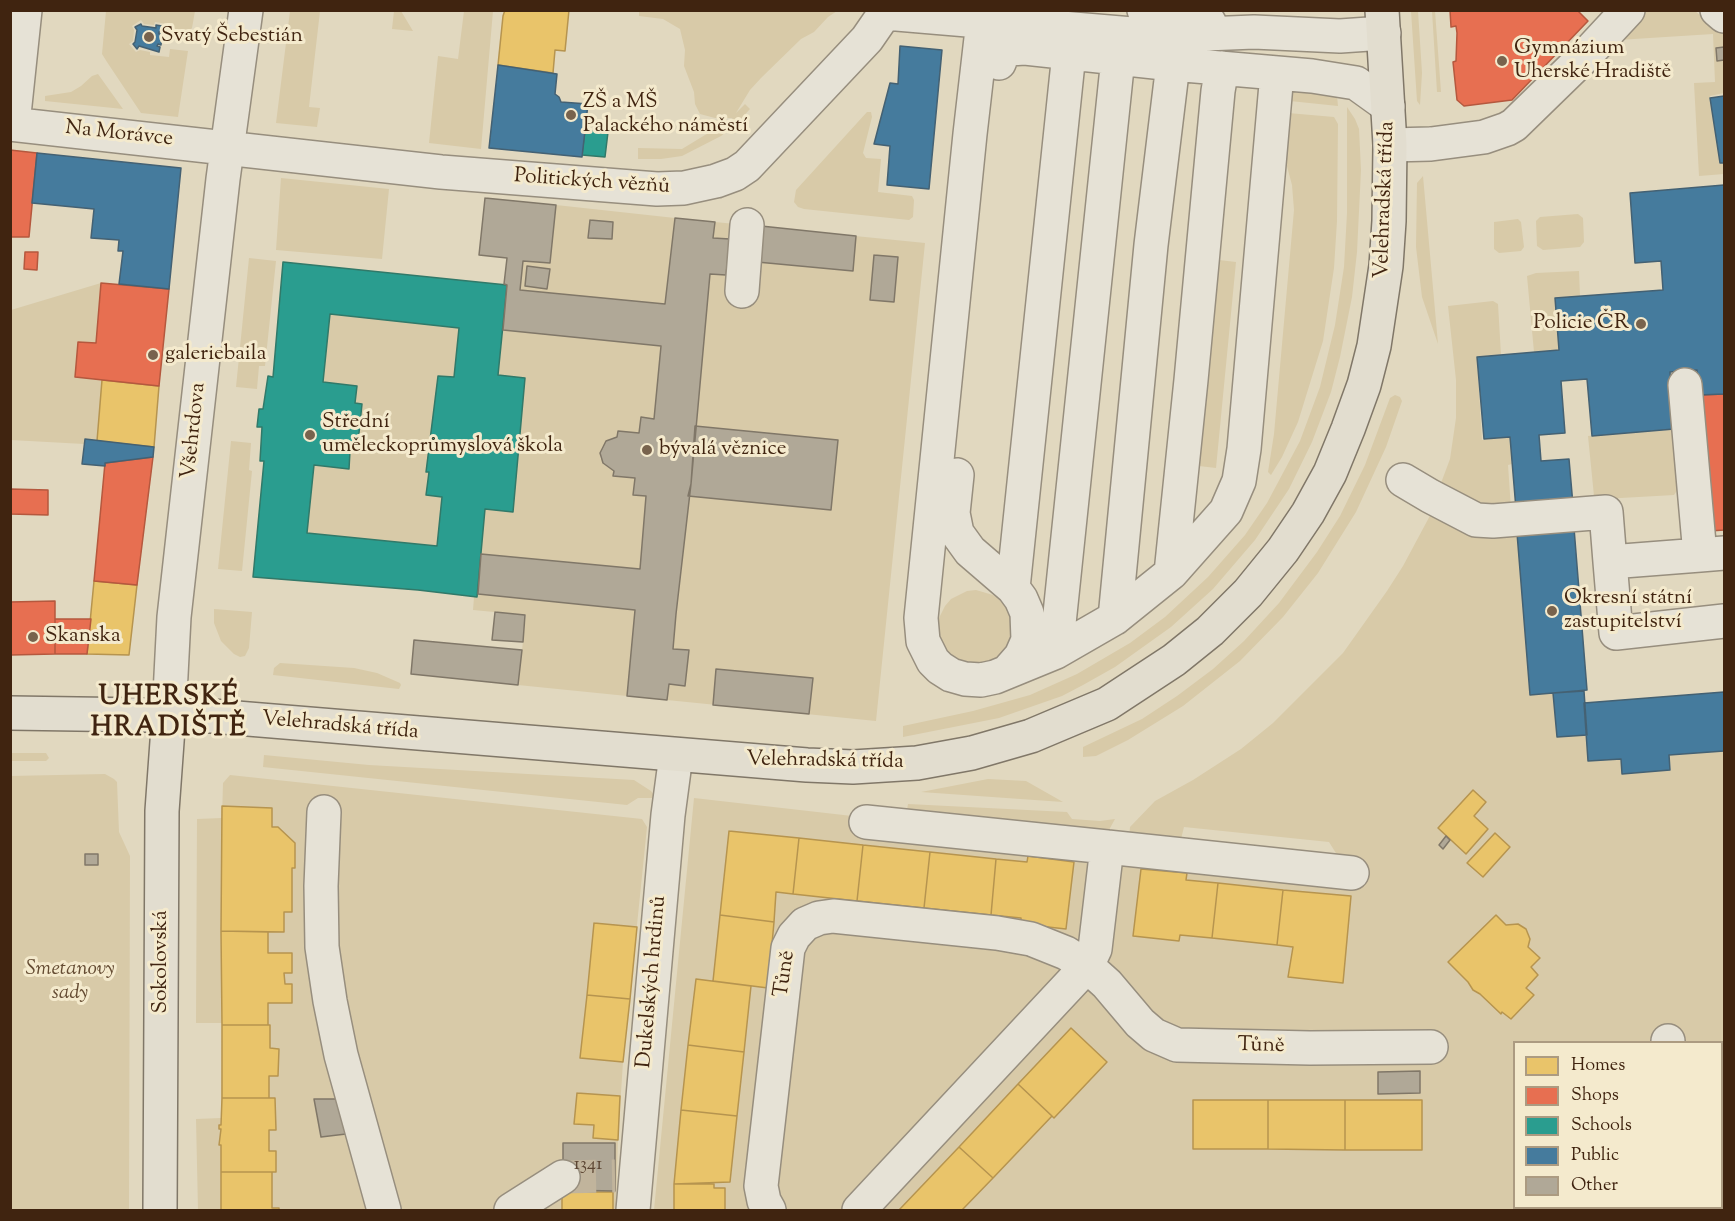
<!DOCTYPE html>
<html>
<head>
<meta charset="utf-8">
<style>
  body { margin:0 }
  #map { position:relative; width:1735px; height:1221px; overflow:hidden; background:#e1d8bf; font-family:"Sorts Mill Goudy",serif }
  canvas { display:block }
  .frame { position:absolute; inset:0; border:12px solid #402410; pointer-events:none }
  .legend { position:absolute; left:1513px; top:1041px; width:210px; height:168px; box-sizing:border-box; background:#f4eacd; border:2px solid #ac9b81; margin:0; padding:8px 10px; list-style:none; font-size:18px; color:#402410 }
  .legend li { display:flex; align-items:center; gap:12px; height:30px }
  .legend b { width:30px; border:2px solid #ac9b81 }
</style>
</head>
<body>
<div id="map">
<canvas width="1735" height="1221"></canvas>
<div class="frame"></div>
<ul class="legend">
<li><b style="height:16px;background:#e9c46a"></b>Homes</li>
<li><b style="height:16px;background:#e76f51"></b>Shops</li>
<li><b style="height:16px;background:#2a9d8f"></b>Schools</li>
<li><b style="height:16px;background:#457b9d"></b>Public</li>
<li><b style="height:16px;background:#b0a897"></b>Other</li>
</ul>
</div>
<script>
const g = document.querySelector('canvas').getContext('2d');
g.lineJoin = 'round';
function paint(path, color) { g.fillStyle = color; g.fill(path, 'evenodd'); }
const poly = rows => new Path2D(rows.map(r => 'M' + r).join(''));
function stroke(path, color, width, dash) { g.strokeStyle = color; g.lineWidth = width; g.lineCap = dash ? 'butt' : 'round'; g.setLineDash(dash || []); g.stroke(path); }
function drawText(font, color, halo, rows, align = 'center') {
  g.font = font + ' "Sorts Mill Goudy",serif'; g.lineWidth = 6; g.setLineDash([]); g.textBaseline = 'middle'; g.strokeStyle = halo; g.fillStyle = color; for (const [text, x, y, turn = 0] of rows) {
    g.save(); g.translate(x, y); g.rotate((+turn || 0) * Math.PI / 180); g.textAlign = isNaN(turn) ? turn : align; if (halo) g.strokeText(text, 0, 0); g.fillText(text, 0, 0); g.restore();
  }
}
paint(poly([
  [106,11,195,11,192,28,187,34,174,31,174,25,155,22,154,25,144,24,141,20,132,26,134,30,133,41,129,44,136,52,140,50,150,52,150,55,169,57,170,49,188,51,178,117,141,113,107,62,102,54],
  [290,11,320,11,309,107,320,108,317,127,276,123],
  [394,11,401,11,413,31,392,29],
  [464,11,493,11,481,149,429,143,438,56,458,59],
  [639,11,639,10,837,11,828,17,814,32,801,39,761,78,750,90,736,113,745,104,750,109,736,124,721,136,682,156,661,159,638,159,638,148,682,149,733,118,715,118,700,114,695,104,694,92,684,66,685,50,680,29,663,19,639,16],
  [1411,11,1418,11,1422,73,1420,105,1417,101],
  [1432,11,1435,11,1441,92,1437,92],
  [1647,11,1695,11,1708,22,1724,31,1724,93,1710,96,1720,163,1724,163,1724,174,1699,176,1694,83,1715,82,1713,34,1618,40],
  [98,74,123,109,45,101,45,96,71,92,81,86,92,76],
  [1293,88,1337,96,1338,106,1290,101],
  [1347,107,1355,119,1359,129,1361,170,1357,252,1352,297,1340,357,1331,392,1312,442,1289,489,1255,540,1213,589,1171,627,1115,667,1083,685,1062,696,999,718,903,737,903,726,973,711,1030,695,1077,674,1130,643,1165,617,1208,577,1245,535,1267,503,1300,441,1320,387,1335,325,1344,267,1347,213],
  [867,112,871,112,872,117,863,153,866,158,881,159,878,192,912,196,914,200,913,217,909,220,804,209,798,207,794,202,796,190],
  [1288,113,1334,117,1338,124,1337,221,1334,268,1323,341,1298,422,1282,457,1271,475,1268,472,1274,434,1294,210,1292,185,1284,155],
  [1423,176,1438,344,1422,297,1416,247,1417,183],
  [281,178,389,189,382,259,276,250],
  [556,205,675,218,665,304,520,290,523,261,550,263],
  [1578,214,1583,218,1584,242,1580,247,1543,250,1537,246,1536,221,1540,217],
  [1518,219,1521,222,1524,247,1521,251,1499,253,1494,249,1494,222],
  [715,222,925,243,876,721,667,700],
  [249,258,276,261,265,366,259,366,257,389,236,387],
  [1219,260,1236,262,1216,468,1199,466],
  [1579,271,1580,296,1555,299,1559,350,1534,352,1527,276,1536,273],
  [101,283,96,343,78,342,75,376,102,380,97,441,85,440,84,444,11,440,11,310],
  [1493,301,1498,304,1501,355,1477,357,1482,440,1510,437,1512,464,1508,465,1511,509,1489,514,1438,491,1450,459,1456,418,1456,380,1448,306],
  [330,314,459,328,454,377,438,376,426,472,429,472,426,495,442,497,437,546,307,533,314,465,349,469,350,451,356,452,355,403,357,386,323,382],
  [503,330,661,346,654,419,641,418,639,433,611,438,602,447,600,453,600,458,605,465,614,471,614,476,635,478,634,495,646,496,640,569,481,554,485,509,513,511,525,378,498,375],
  [1395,395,1400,397,1402,401,1386,447,1356,512,1318,573,1283,617,1240,661,1183,706,1128,740,1096,756,1083,757,1083,747,1142,719,1177,696,1213,669,1244,641,1279,603,1317,552,1340,516,1365,465,1390,398],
  [1674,429,1678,489,1674,495,1603,499,1594,496,1588,436],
  [231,441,251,443,249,470,252,471,242,571,218,569],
  [1433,510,1517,530,1554,692,1557,737,1587,735,1588,761,1621,759,1623,774,1671,770,1669,755,1724,751,1724,1210,654,1210,694,798,905,822,908,804,1067,812,1072,819,1100,821,1115,819,1109,830,1099,837,1339,858,1329,842,1184,827,1180,843,1129,838,1130,827,1155,801,1193,780,1241,749,1273,723,1343,653,1387,591,1403,566],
  [1514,1042,1722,1042,1722,1208,1514,1208],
  [976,590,993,595,1007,606,1011,614,1013,640,997,662,971,668,947,655,938,640,937,622,945,606,951,599,967,591],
  [478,594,635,610,627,696,518,685,526,615,473,610,474,597,477,597],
  [214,609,252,612,249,648,245,656,240,657,234,654,221,641,214,623],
  [280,663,354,668,377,673,400,683,401,685,399,689,273,675,274,668],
  [11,753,46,753,49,758,46,761,11,761],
  [264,755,369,765,634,780,651,791,656,798,638,798,627,805,263,767],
  [105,774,114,779,117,782,119,832,130,856,129,1210,11,1210,10,776],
  [230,775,642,819,647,827,623,1062,618,1138,616,1210,198,1210,196,1119,221,1118,222,1023,196,1023,197,819,222,818,223,783],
  [988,779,1026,781,1063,802,921,792]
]), '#d8caa8');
const homes = poly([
  [505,10,569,10,565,51,555,50,553,73,498,65,503,16,505,10],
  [102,380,159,386,154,447,97,441,102,380],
  [94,581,137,585,129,655,87,654,94,581],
  [1473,790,1486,802,1474,816,1488,829,1466,854,1438,828,1473,790],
  [222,806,272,808,272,827,278,827,295,843,295,868,292,868,292,912,284,912,284,932,221,931,222,806],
  [729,831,799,838,793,894,776,892,774,922,720,915,729,831],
  [1495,833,1510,847,1483,877,1467,863,1495,833],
  [799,838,863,845,857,901,793,894,799,838],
  [863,845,930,852,924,908,857,901,863,845],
  [930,852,996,859,991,915,924,908,930,852],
  [1028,856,1074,862,1066,929,1021,924,1021,918,991,915,996,859,1027,862,1028,856],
  [1141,869,1187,873,1186,880,1218,883,1212,938,1180,935,1179,941,1133,936,1141,869],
  [1218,883,1283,890,1277,945,1212,938,1218,883],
  [1283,890,1351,896,1343,983,1288,977,1293,947,1277,945,1283,890],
  [720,915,774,922,768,988,713,981,720,915],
  [1496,915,1506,925,1518,924,1526,929,1530,939,1528,947,1540,958,1531,967,1538,975,1526,988,1534,995,1511,1019,1502,1012,1501,1014,1480,994,1473,990,1468,982,1448,962,1496,915],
  [594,923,637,927,630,999,587,995,594,923],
  [221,931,268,932,268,953,292,953,292,973,284,973,285,984,292,984,292,1003,268,1003,268,1025,222,1025,221,931],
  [696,979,751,986,744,1052,688,1045,696,979],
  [587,995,630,999,623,1062,580,1058,587,995],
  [222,1025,270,1025,270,1048,279,1049,278,1076,269,1076,269,1098,222,1098,222,1025],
  [1071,1028,1107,1062,1054,1118,1018,1084,1071,1028],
  [688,1045,744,1052,737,1116,681,1110,688,1045],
  [1018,1084,1052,1116,993,1178,959,1147,1018,1084],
  [577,1093,620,1096,618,1140,593,1138,594,1125,574,1124,577,1093],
  [222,1098,275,1098,276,1130,269,1130,269,1151,276,1151,276,1172,221,1172,221,1145,219,1145,221,1129,219,1129,219,1125,221,1125,222,1098],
  [1193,1100,1268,1100,1268,1149,1193,1149,1193,1100],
  [1268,1100,1345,1100,1345,1150,1268,1149,1268,1100],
  [1345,1100,1422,1100,1422,1150,1345,1150,1345,1100],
  [681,1110,737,1116,730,1182,674,1184,681,1110],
  [959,1147,993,1178,962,1210,899,1210,959,1147],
  [221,1172,272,1172,272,1208,279,1208,279,1210,221,1210,221,1172],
  [674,1184,714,1184,714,1188,725,1188,725,1210,674,1210,674,1184],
  [562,1192,613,1192,613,1210,562,1210,562,1192],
  [1566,1208,1616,1208,1616,1210,1566,1210,1566,1208]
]);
paint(homes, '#e9c46a');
stroke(homes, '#b6944f', 1.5);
const shops = poly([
  [1450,10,1577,10,1588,21,1512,100,1464,106,1457,100,1453,62,1456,61,1457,33,1456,26,1451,27,1450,10],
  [10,150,37,153,29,237,10,237,10,150],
  [25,252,38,252,37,270,24,269,25,252],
  [101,283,169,289,159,386,75,377,78,342,96,343,101,283],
  [1724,394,1724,530,1710,531,1699,395,1724,394],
  [153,457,137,585,94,581,105,463,153,457],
  [10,489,48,490,48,515,10,514,10,489],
  [55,601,55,654,10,655,10,602,55,601],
  [55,619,91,619,87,654,55,654,55,619]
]);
paint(shops, '#e76f51');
stroke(shops, '#b5583e', 1.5);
const schools = poly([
  [585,130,608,132,605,157,582,155,585,130],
  [283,262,507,285,498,375,525,378,513,512,485,509,477,597,418,590,253,577,264,461,260,461,262,427,257,427,259,409,263,409,268,376,273,377,283,262],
  [330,314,459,328,454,377,438,376,426,472,429,472,426,495,442,497,437,546,307,533,314,465,349,469,350,451,357,452,362,404,355,403,357,386,323,382,330,314]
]);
paint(schools, '#2a9d8f');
stroke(schools, '#317969', 1.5);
const public = poly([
  [141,24,142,26,156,28,156,25,162,26,162,31,159,32,159,34,162,34,161,45,158,44,157,46,160,47,159,52,139,46,137,49,133,44,135,42,137,30,135,27,141,24],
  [900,46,942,50,929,189,887,185,890,146,874,144,890,83,898,84,900,46],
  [498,65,557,74,555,94,559,97,561,102,588,104,582,157,489,148,498,65],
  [1724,96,1724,163,1720,163,1710,98,1724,96],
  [37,153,181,168,169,289,119,284,123,251,118,251,119,240,91,238,94,209,32,203,37,153],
  [1724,185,1724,394,1699,395,1697,370,1670,372,1674,429,1592,436,1587,379,1561,381,1565,433,1539,435,1541,461,1569,459,1573,505,1516,509,1510,437,1484,439,1477,357,1559,350,1555,298,1663,290,1661,261,1635,263,1630,193,1724,185],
  [85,439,154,447,153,457,105,463,105,466,82,464,85,439],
  [1574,528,1587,690,1530,695,1517,533,1574,528],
  [1584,691,1587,735,1557,737,1553,693,1584,691],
  [1724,692,1724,751,1669,755,1670,770,1622,774,1621,759,1588,761,1584,703,1724,692]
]);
paint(public, '#457b9d');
stroke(public, '#446173', 1.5);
const building = poly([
  [1724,47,1724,60,1717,61,1716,48,1724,47],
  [485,198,556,205,550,263,523,261,520,290,665,304,675,218,715,222,713,238,730,239,726,275,710,274,691,484,676,614,673,649,689,650,685,686,669,684,667,700,627,696,635,610,478,594,481,554,640,569,646,496,633,495,635,478,613,476,614,471,603,463,600,453,606,441,617,437,618,431,639,433,641,417,654,419,661,346,503,330,507,285,504,284,507,258,479,255,485,198],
  [590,220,613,222,612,239,588,238,590,220],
  [761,226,856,236,853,271,757,262,761,226],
  [874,255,898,257,894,302,870,300,874,255],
  [527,266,550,269,547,289,525,286,527,266],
  [695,426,838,440,831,510,688,496,691,484,695,426],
  [495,612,525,615,523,642,492,640,495,612],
  [414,640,522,650,518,685,411,674,414,640],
  [716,669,813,678,809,714,713,705,716,669],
  [1446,836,1450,840,1443,849,1439,845,1446,836],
  [85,854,98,854,98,865,85,865,85,854],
  [1420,1071,1420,1093,1378,1094,1378,1072,1420,1071],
  [314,1099,340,1099,346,1134,321,1137,314,1099],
  [563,1143,615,1143,615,1191,563,1190,563,1143]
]);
paint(building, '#b0a897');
stroke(building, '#807768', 1.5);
stroke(poly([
  [563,1177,615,1176]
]), '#c1b49c', 33, [33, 16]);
const minor = poly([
  [987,10,983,21,970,134,921,618,923,641,933,661,940,668,951,675,965,679,981,680,995,677,1056,652,1115,618,1171,573,1226,511,1239,481,1244,449,1277,73],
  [1144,10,1209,22],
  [1717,10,1724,16],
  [885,13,1156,36,1254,32,1340,36,1384,33],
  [999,63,1003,53,1009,49,1025,48,1173,64,1312,76,1356,83,1388,106],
  [10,124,441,172,657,189,684,188,716,181,735,174,747,166,867,39,887,10],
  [13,124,25,10],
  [1390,145,1431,144,1484,137,1507,129,1514,125,1588,53,1628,10],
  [742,291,747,225],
  [1685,385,1700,555,1724,553],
  [957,475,953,513,957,533,970,551,1013,588,1021,599,1027,613,1028,640,1021,656,1007,672],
  [1403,480,1430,496,1476,520,1493,521,1606,512,1610,562],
  [1700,555,1610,562,1616,633,1724,621],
  [1171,573,1191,380,1218,91,1222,68],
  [1013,588,1069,53],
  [1115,618,1151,245,1173,64],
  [1056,652,1118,58],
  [169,714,174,617,223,179,246,10],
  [324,812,321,886,322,947,330,1001,341,1055,384,1210],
  [1107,847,1352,873],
  [1668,1041,1668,1042],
  [1670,1208,1670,1210],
  [511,1210,563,1177],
  [633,1210,668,815,676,755],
  [769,1210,764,1201,761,1186,788,948,794,936,805,924,819,918,833,916,997,933,1031,939,1066,953,1087,966,1095,949,1107,847,866,822],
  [859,1210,1087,966,1107,984,1140,1023,1154,1035,1177,1045,1310,1048,1431,1047]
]);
const major = poly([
  [10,713,212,716,807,765,853,767,917,763,972,753,1031,736,1107,704,1174,660,1210,631,1248,593,1283,550,1308,513,1330,473,1348,429,1364,385,1374,346,1386,266,1389,221,1390,145,1382,10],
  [160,1210,162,811,169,714]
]);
stroke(minor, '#978e7e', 36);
stroke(major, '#807768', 36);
stroke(minor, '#e6e2d6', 33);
stroke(major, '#e2ddcf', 33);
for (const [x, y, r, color] of [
  [149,37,6,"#78634d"],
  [1502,61,6,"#78634d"],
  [571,115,6,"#78634d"],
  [1641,324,6,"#78634d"],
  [153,355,6,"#78634d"],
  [310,435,6,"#78634d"],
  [647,450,6,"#78634d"],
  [1552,611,6,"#78634d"],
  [33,637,6,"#78634d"]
]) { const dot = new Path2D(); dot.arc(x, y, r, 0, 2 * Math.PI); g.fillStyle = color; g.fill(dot); stroke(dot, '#f4eacd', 2); }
drawText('18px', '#5c4532', null, [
  ["1341",588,1166]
]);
drawText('21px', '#402410', '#f4eacd', [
  ["Svatý Šebestián",161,37],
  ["Gymnázium",1514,49],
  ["Uherské Hradiště",1514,73],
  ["ZŠ a MŠ",583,103],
  ["Palackého náměstí",583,127],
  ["Policie ČR",1629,324,"right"],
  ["galeriebaila",165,355],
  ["Střední",322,423],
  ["uměleckoprůmyslová škola",322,447],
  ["bývalá věznice",659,450],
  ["Okresní státní",1564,599],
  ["zastupitelství",1564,623],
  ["Skanska",45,637]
], 'left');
drawText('21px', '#402410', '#f4eacd', [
  ["Na Morávce",119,135,6],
  ["Politických vězňů",592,183,4],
  ["Velehradská třída",1386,200,-88],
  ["Všehrdova",195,431,-84],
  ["Velehradská třída",340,727,5],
  ["Velehradská třída",825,762,1],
  ["Sokolovská",162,962,-90],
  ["Tůně",786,974,-82],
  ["Dukelských hrdinů",653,982,-85],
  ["Tůně",1261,1047,1]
]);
drawText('italic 21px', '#644b32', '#f4eacd', [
  ["Smetanovy",70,970],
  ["sady",70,994]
]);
g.letterSpacing = '1.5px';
drawText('bold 27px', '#402410', '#f4eacd', [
  ["UHERSKÉ",169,699],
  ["HRADIŠTĚ",169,730]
]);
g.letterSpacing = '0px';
</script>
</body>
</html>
